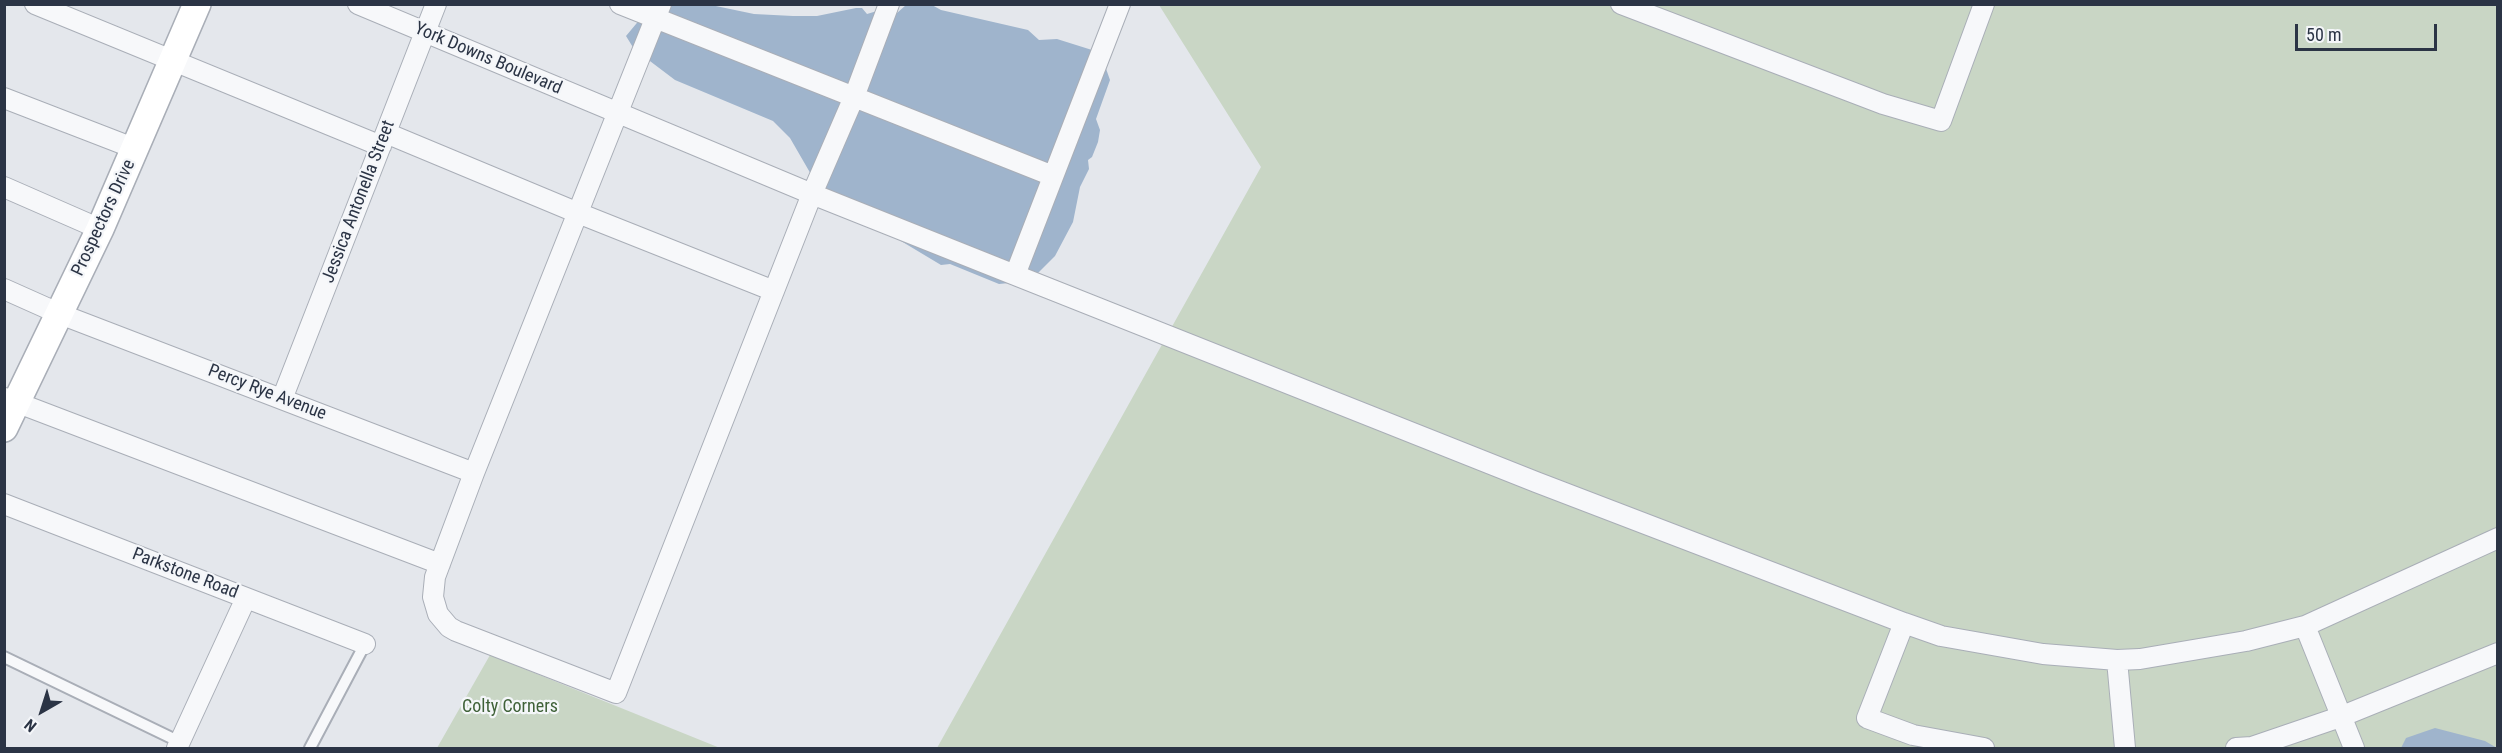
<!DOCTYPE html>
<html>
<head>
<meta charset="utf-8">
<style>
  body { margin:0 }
  #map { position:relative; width:2502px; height:753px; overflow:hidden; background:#e4e7ec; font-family:"Roboto Condensed",sans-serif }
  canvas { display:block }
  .frame { position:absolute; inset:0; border:6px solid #2b3445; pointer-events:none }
  .north { position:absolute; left:12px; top:681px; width:60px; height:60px; -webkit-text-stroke:4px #f4f6f9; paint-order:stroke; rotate:219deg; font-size:16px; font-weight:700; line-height:24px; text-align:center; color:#2b3445 }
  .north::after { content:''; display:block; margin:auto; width:21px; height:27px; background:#2b3445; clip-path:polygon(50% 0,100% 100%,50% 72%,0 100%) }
  .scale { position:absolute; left:2295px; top:24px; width:142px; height:27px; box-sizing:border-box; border:3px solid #2b3445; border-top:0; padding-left:8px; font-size:18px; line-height:21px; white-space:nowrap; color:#2b3445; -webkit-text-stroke:4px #f4f6f9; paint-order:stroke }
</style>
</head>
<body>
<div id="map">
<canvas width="2502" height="753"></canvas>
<div class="frame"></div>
<div class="north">N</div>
<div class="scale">50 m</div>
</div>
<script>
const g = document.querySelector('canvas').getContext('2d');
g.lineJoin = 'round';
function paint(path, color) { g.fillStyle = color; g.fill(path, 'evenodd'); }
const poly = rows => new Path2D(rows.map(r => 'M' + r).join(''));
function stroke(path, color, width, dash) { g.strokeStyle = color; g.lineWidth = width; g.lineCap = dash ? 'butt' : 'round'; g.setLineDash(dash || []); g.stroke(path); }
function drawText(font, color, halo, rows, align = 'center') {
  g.font = font + ' "Roboto Condensed",sans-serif'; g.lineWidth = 4.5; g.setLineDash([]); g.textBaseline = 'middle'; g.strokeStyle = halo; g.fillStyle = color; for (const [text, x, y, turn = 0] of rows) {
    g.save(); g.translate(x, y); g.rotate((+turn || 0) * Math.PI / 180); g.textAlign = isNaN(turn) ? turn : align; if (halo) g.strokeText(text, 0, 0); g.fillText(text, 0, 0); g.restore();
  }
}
paint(poly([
  [1159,5,2497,5,2497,748,937,748,1261,167],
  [490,655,720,748,437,748]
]), '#c9d6c5');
paint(poly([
  [674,5,711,5,754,14,793,16,817,16,856,8,862,8,867,14,887,8,891,13,897,13,906,5,932,5,941,10,1028,30,1039,40,1057,39,1092,50,1104,63,1110,80,1096,119,1100,130,1098,142,1092,157,1088,160,1089,169,1080,187,1073,222,1055,256,1030,281,999,284,950,264,941,265,901,241,888,229,838,202,816,183,790,138,773,121,675,80,634,49,626,36,646,12],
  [2435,728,2485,741,2497,748,2401,748,2406,738]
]), '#9fb4cc');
const lane = poly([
  [4,657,180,742],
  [310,748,365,644]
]);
const street = poly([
  [35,4,381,146],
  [358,4,812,194,1015,275,1120,4],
  [620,4,1053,176],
  [661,4,474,473,435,577,433,597,438,614,449,627,456,631,616,693,812,194,854,97,889,4],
  [1621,4,1883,104,1941,121,1984,4],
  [4,98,136,149],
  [386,133,578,213,774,291],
  [4,187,100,229],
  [1015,275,1536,482,1904,623,1941,636,2043,654,2117,660,2140,659,2246,641,2305,626,2498,538],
  [4,289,60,314,474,473],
  [5,398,440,564],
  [282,399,436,4],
  [4,504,365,644],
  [1904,623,1867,718,1913,735,1984,748],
  [2305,626,2354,748],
  [2117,660,2125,748],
  [177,748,246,598],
  [2236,748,2252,747,2340,717,2498,653]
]);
const secondary = poly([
  [4,428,100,229,197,4]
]);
stroke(lane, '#a9aeb7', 14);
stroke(street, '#a9aeb7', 22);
stroke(secondary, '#a9aeb7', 30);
stroke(lane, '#f7f8fa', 10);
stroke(street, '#f7f8fa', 20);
stroke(secondary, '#fff', 27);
drawText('18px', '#2b3445', '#f4f6f9', [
  ["York Downs Boulevard",488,59,23],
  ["Jessica Antonella Street",359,202,-69],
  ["Prospectors Drive",104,218,-65],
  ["Percy Rye Avenue",267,393,21],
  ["Parkstone Road",185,574,21]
]);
drawText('18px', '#3f6138', '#f4f6f9', [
  ["Colty Corners",510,707]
]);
</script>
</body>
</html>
